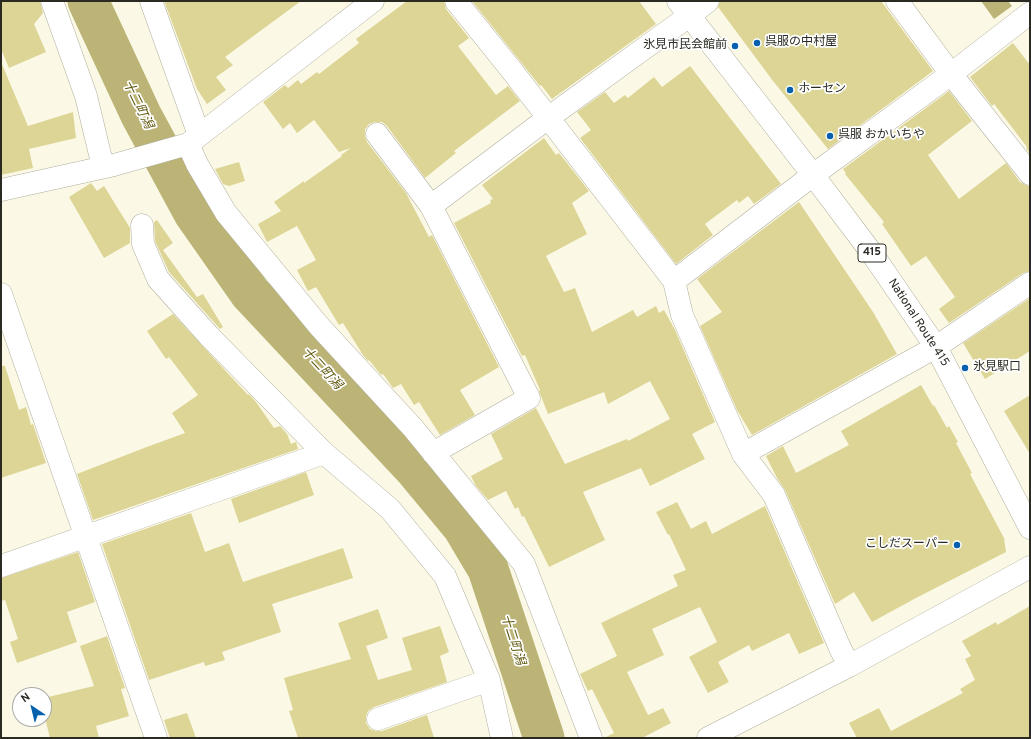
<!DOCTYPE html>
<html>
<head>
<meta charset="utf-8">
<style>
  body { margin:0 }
  #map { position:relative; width:1031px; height:739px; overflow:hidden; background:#fbf9e6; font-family:Overpass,sans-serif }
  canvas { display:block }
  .frame { position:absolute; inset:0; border:2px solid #2a2a23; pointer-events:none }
  .north { position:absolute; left:12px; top:687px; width:40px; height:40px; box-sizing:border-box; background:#fff; border:1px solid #aaaaa7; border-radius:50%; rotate:325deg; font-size:11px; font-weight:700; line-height:16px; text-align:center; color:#2a2a23 }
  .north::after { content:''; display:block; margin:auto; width:14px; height:18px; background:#0660ad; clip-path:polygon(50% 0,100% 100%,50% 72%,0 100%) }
</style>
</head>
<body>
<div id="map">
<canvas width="1031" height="739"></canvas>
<div class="frame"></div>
<div class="north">N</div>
</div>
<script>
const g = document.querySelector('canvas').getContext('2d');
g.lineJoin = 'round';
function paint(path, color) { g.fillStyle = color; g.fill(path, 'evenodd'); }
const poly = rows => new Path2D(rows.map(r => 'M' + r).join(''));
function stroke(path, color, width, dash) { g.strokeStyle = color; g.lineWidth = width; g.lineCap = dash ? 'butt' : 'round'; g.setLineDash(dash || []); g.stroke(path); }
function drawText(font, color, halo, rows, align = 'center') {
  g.font = font + ' Overpass,"Noto Sans JP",sans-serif'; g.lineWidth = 3.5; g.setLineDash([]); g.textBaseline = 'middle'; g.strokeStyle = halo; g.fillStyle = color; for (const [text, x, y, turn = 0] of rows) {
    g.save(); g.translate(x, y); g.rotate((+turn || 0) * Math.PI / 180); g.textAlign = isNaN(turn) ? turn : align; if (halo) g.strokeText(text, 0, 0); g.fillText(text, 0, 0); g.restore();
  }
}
paint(poly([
  [981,1,1008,1,1012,6,994,19]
]), '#bbb476');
stroke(poly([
  [88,1,141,115,194,213,250,293,414,468,463,527,488,569,544,738]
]), '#bbb476', 41);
paint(poly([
  [1,1,40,1,43,13,34,24,46,52,9,68,1,49],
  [164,1,301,1,225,57,233,65,216,77,226,90,207,104,197,89],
  [407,1,444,1,446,9,469,38,458,46,496,95,508,86,520,101,454,151,456,153,425,178,387,126,382,122,375,122,369,124,365,129,365,136,367,142,406,193,429,237,432,235,499,367,460,390,475,415,440,435,419,402,414,405,401,384,393,388,383,374,381,375,369,360,368,361,363,355,343,323,339,325,316,287,308,291,297,270,316,260,297,226,267,242,258,224,281,211,274,202,304,181,304,183,342,156,341,155,351,148,339,152,314,120,297,133,290,123,283,129,263,102,285,85,288,88,298,80,301,84,317,72,319,74,359,43,356,39],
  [472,1,639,1,656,24,552,99,541,85,540,86],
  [720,1,881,1,933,71,828,149,773,81,718,7],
  [1013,43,1030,65,1030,154,1026,148,1027,147,994,104,992,106,970,77],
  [1,62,28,126,73,112,76,138,29,149,33,168,1,175],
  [690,66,781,184,754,204,748,196,739,203,737,200,705,224,713,235,676,264,580,138,591,130,577,112,605,92,614,103,625,95,628,98,654,77,662,87],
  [949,91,972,121,928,155,959,199,1006,163,1020,182,1025,185,1030,186,1030,271,1023,273,949,323,939,309,955,297,926,256,911,266,882,224,884,222,845,174,846,173,843,169],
  [544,138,556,155,559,153,589,191,572,203,587,234,546,256,564,292,575,288,592,332,633,310,637,317,656,306,659,313,664,310,675,330,715,422,692,434,705,459,650,486,641,468,583,492,605,540,549,567,524,516,522,517,518,507,515,509,506,491,488,500,476,486,471,476,503,459,491,434,536,408,565,464,627,439,628,441,670,419,650,381,608,404,604,392,548,414,541,396,539,391,540,390,525,355,522,356,521,354,454,223,491,203,490,200,493,199,482,185],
  [239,162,245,181,229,186,223,184,215,169],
  [91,183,97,191,104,186,130,228,130,243,104,258,69,197],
  [799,202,873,312,897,354,752,435,737,410,700,326,722,312,697,279],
  [157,220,173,243,163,250,197,297,203,294,223,327,220,329,169,272,155,241,154,222],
  [1030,298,1030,351,985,379,963,343],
  [173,314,248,395,249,394,256,402,274,428,280,426,287,434,291,444,296,442,298,449,93,520,77,474,144,448,185,433,172,413,198,395,169,357,166,359,147,331],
  [1,366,5,366,19,410,26,407,31,425,33,424,46,463,1,478],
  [921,385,933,406,934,405,947,428,949,426,958,442,956,443,972,473,970,474,1004,538,1006,552,916,598,872,622,854,592,835,604,785,490,777,478,766,456,783,446,796,473,849,445,841,431],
  [1030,395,1030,454,1004,411],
  [306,472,314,495,239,523,231,499],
  [677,502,691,529,706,521,712,534,765,506,824,643,799,654,789,633,752,651,749,645,718,662,729,682,708,693,689,657,717,642,700,607,652,629,664,655,627,672,648,715,663,708,671,723,642,738,604,738,614,733,592,689,588,691,580,674,617,656,601,623,678,586,673,575,686,570,669,534,668,535,656,512],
  [191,513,205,552,229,543,243,582,343,548,353,578,272,604,281,632,222,652,225,660,205,666,204,662,149,680,102,544],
  [78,552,95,602,67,612,77,642,17,663,10,642,18,639,5,600,1,601,1,578],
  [1030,606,1030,738,857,738,849,723,879,708,891,731,963,693,960,689,975,680,965,659,971,656,962,641,996,622,997,625],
  [378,609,388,638,366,646,378,680,412,670,402,638,440,626,449,652,440,656,447,682,374,707,368,711,366,716,366,723,370,729,376,731,382,731,427,715,434,738,298,738,289,711,293,710,284,678,351,659,338,623],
  [107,636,125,688,121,689,129,716,96,726,99,738,50,738,44,714,44,698,94,686,80,646],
  [187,713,196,738,170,738,164,720]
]), '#dcd596');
const minor = poly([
  [52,1,86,96,103,167],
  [151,1,199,135],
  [456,1,513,72,674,281,682,315,743,454,774,495,840,648,849,666],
  [897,1,951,74,1030,174],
  [377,134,431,206],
  [188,144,197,164,226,213,319,326,413,428,524,564,591,738],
  [1,190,114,165,188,144,373,1],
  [142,225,143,244,158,279,209,336,324,453,390,509,445,576,489,680,502,738],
  [674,281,813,175,951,74,1030,13],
  [1,294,156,738],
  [433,453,529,398,431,206,548,118,689,16,708,1],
  [743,454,936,347,1030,283],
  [1,566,324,453],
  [378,719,489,680],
  [708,738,849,666,1030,567]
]);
const highway = poly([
  [678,1,813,175,871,252,936,347,1030,528]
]);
stroke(minor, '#b0ae9d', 23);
stroke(highway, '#b0ae9d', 23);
stroke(minor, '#fff', 22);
stroke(highway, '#fff', 22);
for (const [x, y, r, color] of [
  [757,43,4,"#0660ad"],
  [735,46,4,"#0660ad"],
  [790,90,4,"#0660ad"],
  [830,136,4,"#0660ad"],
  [965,368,4,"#0660ad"],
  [957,545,4,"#0660ad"]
]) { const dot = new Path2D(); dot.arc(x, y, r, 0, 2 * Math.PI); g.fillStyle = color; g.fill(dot); stroke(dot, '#fff', 1.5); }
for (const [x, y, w] of [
  [872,253,28]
]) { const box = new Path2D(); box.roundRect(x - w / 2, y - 9, w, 18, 3); g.fillStyle = '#fff'; g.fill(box); stroke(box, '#2a2a23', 1); }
drawText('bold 11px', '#2a2a23', null, [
  ["415",872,253]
]);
drawText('12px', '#2a2a23', '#fff', [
  ["呉服の中村屋",765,43],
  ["氷見市民会館前",727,46,"right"],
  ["ホーセン",798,90],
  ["呉服 おかいちや",838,136],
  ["氷見駅口",973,368],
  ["こしだスーパー",949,545,"right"]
], 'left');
drawText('12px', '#2a2a23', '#fff', [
  ["National Route 415",918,323,57]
]);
drawText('italic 13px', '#61590f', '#fff', [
  ["十二町潟",137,105,64],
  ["十二町潟",321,369,47],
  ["十二町潟",512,640,72]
]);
</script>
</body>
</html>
